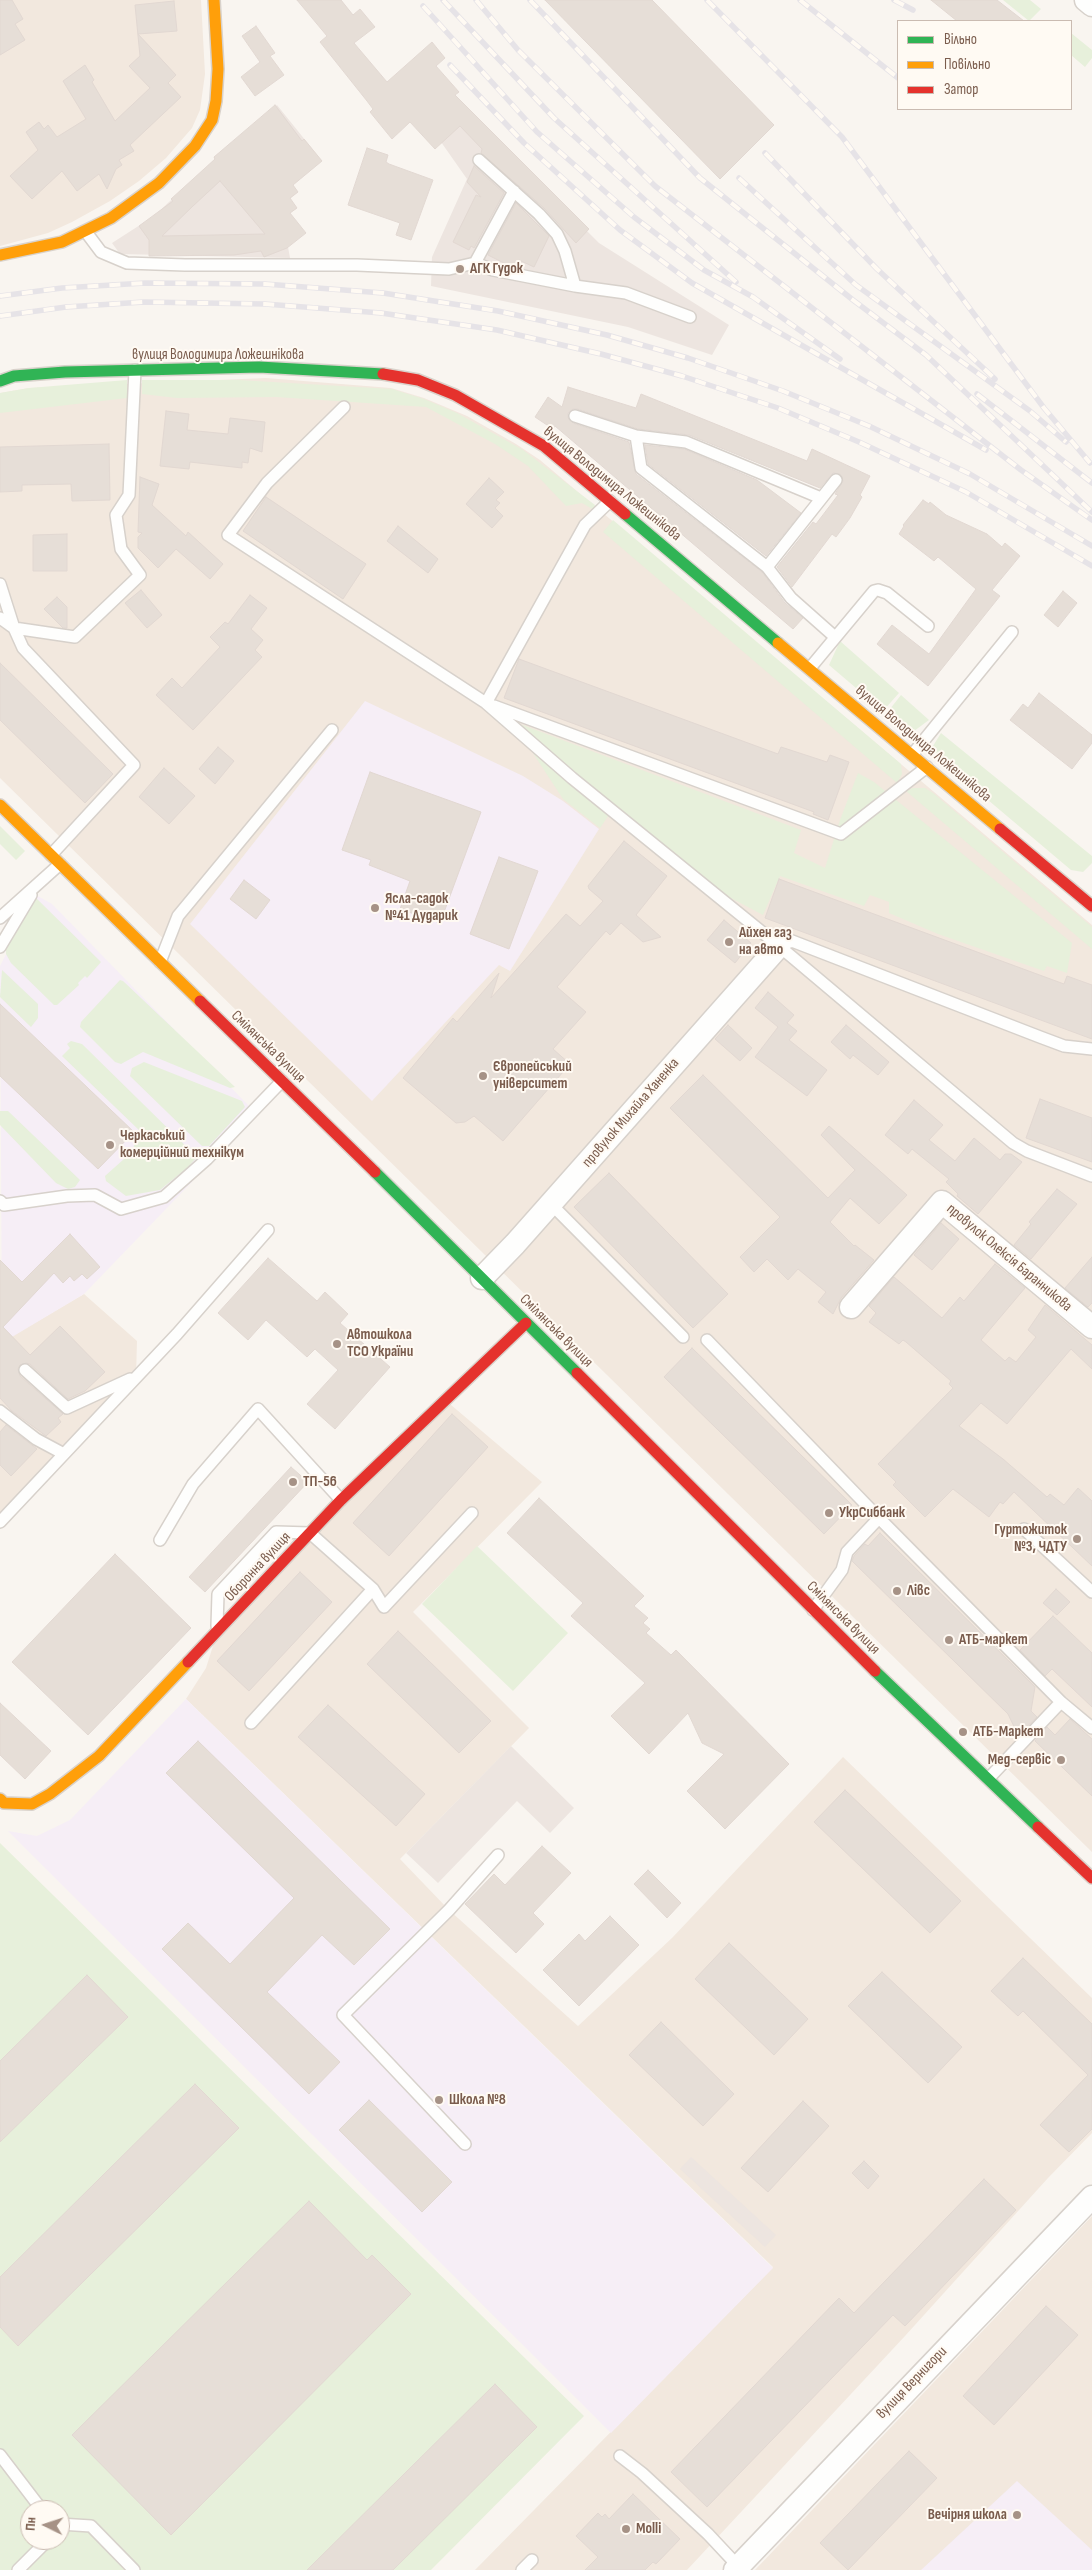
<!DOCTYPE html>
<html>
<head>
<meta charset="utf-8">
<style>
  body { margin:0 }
  #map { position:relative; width:1092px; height:2570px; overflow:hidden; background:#f9f5f0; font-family:"Sofia Sans Condensed",sans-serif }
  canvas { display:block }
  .legend { position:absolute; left:897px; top:20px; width:175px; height:90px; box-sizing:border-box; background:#fffaf3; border:1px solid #cabbb1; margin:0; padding:6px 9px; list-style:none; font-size:15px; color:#7a5c4d }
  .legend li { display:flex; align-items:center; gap:10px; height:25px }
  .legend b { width:25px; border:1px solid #cabbb1 }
  .north { position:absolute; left:20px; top:2500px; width:50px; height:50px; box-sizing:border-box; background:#fffaf3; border:1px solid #cabbb1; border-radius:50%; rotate:274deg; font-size:14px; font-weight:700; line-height:20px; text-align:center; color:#7a5c4d }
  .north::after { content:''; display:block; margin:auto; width:18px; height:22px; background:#a69286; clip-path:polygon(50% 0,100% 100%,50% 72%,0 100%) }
</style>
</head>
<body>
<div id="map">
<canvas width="1092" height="2570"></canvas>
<ul class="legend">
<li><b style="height:6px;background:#30b455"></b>Вільно</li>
<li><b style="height:6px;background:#ff9f0a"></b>Повільно</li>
<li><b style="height:6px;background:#e5322d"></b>Затор</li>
</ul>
<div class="north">Пн</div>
</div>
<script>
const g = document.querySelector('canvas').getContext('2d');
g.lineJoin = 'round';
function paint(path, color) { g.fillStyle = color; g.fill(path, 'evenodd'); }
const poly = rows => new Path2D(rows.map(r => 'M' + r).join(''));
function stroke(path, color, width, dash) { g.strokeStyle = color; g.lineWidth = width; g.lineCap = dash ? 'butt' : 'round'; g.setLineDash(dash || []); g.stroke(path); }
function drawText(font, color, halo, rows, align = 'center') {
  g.font = font + ' "Sofia Sans Condensed",sans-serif'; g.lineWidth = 4; g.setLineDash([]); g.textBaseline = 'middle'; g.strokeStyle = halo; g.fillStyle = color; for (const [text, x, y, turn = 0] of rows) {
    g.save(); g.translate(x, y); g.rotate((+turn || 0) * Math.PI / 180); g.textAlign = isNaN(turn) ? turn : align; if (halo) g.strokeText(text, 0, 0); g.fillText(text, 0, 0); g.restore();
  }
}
paint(poly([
  [0,0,201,0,205,74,200,110,192,128,166,158,139,181,110,201,72,222,48,233,0,246],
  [266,378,391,388,424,398,467,416,516,444,540,460,1092,925,1092,1852,0,778,0,393,29,388],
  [84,1294,137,1341,136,1376,0,1522,0,1341,2,1342],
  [444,1399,542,1482,413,1612,529,1728,400,1859,449,1910,578,2026,672,1938,843,1757,1092,1998,1092,2133,1048,2178,905,2336,687,2570,475,2570,773,2267,186,1699,206,1668,217,1633],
  [1092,2216,1092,2570,755,2570]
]), '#f2e8de');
paint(poly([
  [427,72,599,243,729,325,712,355,628,327,431,286,432,257,467,179,408,95],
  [277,105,322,161,293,185,298,192,290,199,297,208,273,226,288,247,290,258,120,254,112,243,154,216,214,160,214,157],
  [511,1746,574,1808,550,1833,517,1801,438,1883,406,1853],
  [691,2157,776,2235,765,2247,680,2169]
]), '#ede5e0');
paint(poly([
  [365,701,523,776,563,801,599,829,510,971,499,965,372,1101,190,924],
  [36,895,52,904,250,1107,191,1183,84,1294,2,1343,0,966],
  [186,1699,773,2268,611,2433,8,1831,37,1836,70,1820],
  [1017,2481,1092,2550,1092,2570,921,2570]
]), '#f6eef6');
paint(poly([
  [1003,0,1030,0,1041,9,1029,21],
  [1071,33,1092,50,1092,58,1085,67,1071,55],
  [127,380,127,398,0,413,0,393,29,388],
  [142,380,238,380,392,389,424,399,457,413,523,450,595,505,594,510,582,503,566,506,528,466,495,444,426,407,276,397,177,398,142,394],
  [613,520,901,764,902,774,897,783,603,532],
  [840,641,899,693,883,711,829,665],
  [901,695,929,720,910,734,886,714],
  [512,721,801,830,794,853,825,868,840,820,858,773,874,782,1072,943,1067,973,1047,966,1044,971,938,934,889,913,889,902,870,895,864,906,780,876,763,915,729,897,615,806,600,828,563,799],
  [941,733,1092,856,1092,863,1083,872,1071,870,937,757,933,746],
  [913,788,925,788,933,793,1092,927,1092,949,906,791],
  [0,826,25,851,16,860,0,844],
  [35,897,101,962,87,978,85,976,78,983,79,985,57,1005,54,1005,11,963,6,954,6,945],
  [2,970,38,1004,38,1018,31,1027,0,997],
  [120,980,123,981,235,1087,230,1088,143,1052,121,1064,115,1062,80,1027,81,1022],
  [71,1041,82,1044,197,1157,187,1168,160,1190,126,1196,106,1181,105,1176,133,1151,135,1139,140,1131,62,1056,70,1048,67,1044],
  [144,1062,242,1101,245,1107,209,1146,202,1146,130,1076,132,1068],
  [0,1111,8,1111,80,1180,75,1187,68,1189,56,1183,0,1125],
  [477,1546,568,1633,513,1691,422,1604],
  [0,1843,584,2416,431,2570,0,2570],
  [30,2510,60,2510,60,2540,30,2540]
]), '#e7f0db');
const building = poly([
  [0,0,12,0,23,19,15,24,25,40,0,55,0,0],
  [297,0,341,0,353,15,360,9,375,27,354,43,387,82,432,42,445,58,436,66,459,92,455,95,589,229,576,243,544,208,481,153,482,149,460,126,435,149,410,122,392,139,370,112,373,109,367,101,320,42,327,36,297,0],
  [545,0,652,0,774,125,720,179,545,0],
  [931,0,997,0,1024,21,957,21,931,0],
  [174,1,177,31,138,34,176,75,168,83,181,97,130,145,134,151,119,160,122,165,116,169,107,189,99,174,77,191,62,171,32,199,10,176,38,150,26,132,39,122,44,129,48,125,57,137,86,119,63,81,85,65,94,80,92,82,115,121,150,88,129,66,140,56,135,5,174,1],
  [256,26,275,53,270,56,284,75,255,96,241,77,260,62,242,36,256,26],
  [275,105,302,141,304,139,322,161,293,185,298,192,290,198,297,208,290,213,306,233,287,248,264,257,261,251,234,255,149,256,149,240,139,226,173,201,171,199,215,159,214,157,275,105],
  [220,181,265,234,162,236,193,206,220,181],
  [367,148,388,155,386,162,389,164,433,180,411,240,396,235,400,223,348,205,367,148],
  [474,166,504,193,474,248,471,246,469,250,453,242,476,195,481,197,467,182,474,166],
  [516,203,549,236,534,267,519,260,516,267,510,266,488,255,516,203],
  [568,387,636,408,641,394,807,461,812,449,870,476,860,495,862,497,850,518,836,537,832,534,792,587,777,567,813,522,816,524,838,495,835,494,843,481,840,474,833,473,820,488,689,435,638,429,577,409,573,409,568,413,568,418,573,423,629,442,636,474,762,572,785,603,803,618,793,629,555,426,553,429,535,417,548,397,562,407,568,387],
  [166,411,189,414,187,430,228,434,230,418,265,422,262,452,250,448,248,463,242,462,242,468,190,462,189,469,160,466,166,411],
  [109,444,110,500,72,501,71,484,22,485,22,491,0,492,0,447,109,444],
  [645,445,684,449,757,480,801,513,766,556,648,464,645,445],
  [140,477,159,484,152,505,186,536,188,532,223,564,210,579,176,549,158,568,138,548,138,537,142,533,138,532,140,477],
  [489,478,504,492,496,500,500,503,495,508,503,516,492,528,466,504,489,478],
  [266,497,366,564,343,599,243,531,266,497],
  [923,500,929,504,930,502,946,515,987,534,1002,547,1005,543,1020,556,992,590,1000,596,928,686,877,644,892,625,929,654,976,589,938,557,934,561,899,534,904,526,903,525,923,500],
  [398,526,438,559,428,573,387,541,398,526],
  [67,534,67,571,33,571,33,535,67,534],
  [141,590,162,615,147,628,125,603,141,590],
  [1063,591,1077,603,1058,627,1044,615,1063,591],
  [250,595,267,608,251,629,263,640,255,650,262,657,193,730,156,695,172,678,182,688,220,647,210,637,225,622,228,624,250,595],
  [57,597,67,607,67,628,63,628,44,609,57,597],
  [519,659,778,754,781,747,827,762,830,755,849,762,828,820,813,814,814,812,504,698,519,659],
  [0,663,113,774,85,803,0,720,0,663],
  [1039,693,1092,735,1092,743,1072,769,1010,720,1023,704,1028,708,1039,693],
  [218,747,234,761,215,784,199,769,218,747],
  [164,768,195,796,169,824,139,797,164,768],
  [370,772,481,812,440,923,400,909,410,881,369,865,371,860,342,850,370,772],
  [624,841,667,876,636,915,661,937,643,942,621,923,610,935,606,931,557,987,586,1012,553,1049,570,1064,503,1141,474,1116,465,1122,456,1123,403,1078,453,1018,457,1022,499,973,491,998,566,914,580,926,603,901,589,889,588,886,624,841],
  [499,857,538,871,509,949,470,934,499,857],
  [779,879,1064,984,1067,976,1092,985,1092,1039,765,918,779,879],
  [244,880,270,900,256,919,230,899,244,880],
  [724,920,751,943,735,963,707,940,724,920],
  [768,992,794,1015,787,1023,797,1031,789,1040,827,1070,807,1096,755,1057,778,1027,755,1008,768,992],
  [0,1004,134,1132,98,1169,0,1076,0,1004],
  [728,1025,752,1048,740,1061,715,1039,728,1025],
  [846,1025,889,1062,878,1075,853,1055,850,1059,831,1042,846,1025],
  [703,1075,828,1198,855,1170,821,1135,829,1126,907,1195,879,1224,850,1198,830,1222,854,1246,855,1245,874,1260,841,1298,833,1314,818,1302,826,1292,798,1269,788,1280,767,1259,754,1272,740,1257,780,1217,670,1108,703,1075],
  [1040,1099,1092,1118,1092,1162,1026,1138,1040,1099],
  [914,1100,943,1125,929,1140,955,1161,974,1138,1000,1160,1005,1154,1011,1154,1022,1162,978,1214,957,1196,958,1194,946,1182,949,1179,912,1149,908,1154,885,1135,914,1100],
  [609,1173,728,1294,693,1328,574,1207,609,1173],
  [1057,1189,1077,1204,1031,1259,1014,1245,1031,1224,1029,1222,1057,1189],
  [941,1223,959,1239,932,1270,914,1255,941,1223],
  [70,1234,100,1267,87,1279,82,1274,74,1281,70,1276,63,1283,54,1273,3,1327,30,1355,60,1326,105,1372,85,1391,68,1399,30,1364,26,1363,20,1365,18,1369,20,1376,63,1414,58,1418,61,1422,46,1436,12,1411,0,1398,0,1260,22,1282,70,1234],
  [1092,1257,1092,1303,1088,1307,1065,1288,1092,1257],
  [268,1258,317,1301,325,1292,348,1314,340,1323,390,1367,335,1429,307,1404,338,1370,315,1349,307,1357,266,1320,248,1340,218,1313,268,1258],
  [995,1264,1025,1288,981,1340,1005,1361,1009,1357,1016,1362,1036,1337,1028,1330,1045,1305,1092,1345,1092,1369,1071,1349,1007,1424,981,1403,959,1426,1003,1459,1047,1497,1050,1494,1064,1505,1078,1488,1092,1501,1092,1566,1014,1492,1003,1504,1000,1502,989,1517,953,1489,925,1517,893,1485,896,1482,878,1464,953,1388,949,1384,951,1381,906,1342,903,1340,899,1344,869,1322,876,1313,869,1306,894,1277,942,1318,960,1297,964,1301,995,1264],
  [692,1348,852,1505,824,1534,664,1377,692,1348],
  [452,1414,488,1447,389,1556,353,1523,452,1414],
  [6,1425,37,1449,11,1476,0,1465,0,1432,6,1425],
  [291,1467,308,1482,205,1592,189,1577,291,1467],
  [539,1498,644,1596,634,1606,648,1618,643,1623,650,1629,646,1633,671,1655,676,1650,789,1764,725,1829,687,1791,724,1754,702,1743,688,1713,649,1754,611,1716,645,1683,571,1616,583,1603,507,1533,539,1498],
  [880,1533,1035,1687,1031,1711,1037,1717,1018,1735,1008,1714,852,1561,854,1556,865,1544,868,1546,880,1533],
  [115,1554,191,1628,88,1735,12,1662,115,1554],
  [300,1572,332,1602,249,1691,217,1661,300,1572],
  [1056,1589,1070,1602,1057,1615,1043,1603,1056,1589],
  [1053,1616,1092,1653,1092,1707,1052,1669,1045,1676,1020,1650,1053,1616],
  [398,1631,491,1721,459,1753,367,1664,398,1631],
  [0,1703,51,1751,25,1779,0,1755,0,1703],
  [328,1705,425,1794,396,1826,298,1737,328,1705],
  [1070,1719,1092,1739,1092,1796,1035,1741,1047,1727,1055,1735,1070,1719],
  [198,1741,390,1929,354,1965,322,1935,267,1992,340,2062,309,2094,162,1949,188,1923,230,1964,294,1898,166,1773,198,1741],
  [845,1790,961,1901,930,1933,814,1822,845,1790],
  [542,1846,571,1873,533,1913,544,1924,516,1953,465,1904,494,1874,505,1885,542,1846],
  [648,1870,681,1903,667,1918,634,1884,648,1870],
  [610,1916,639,1945,579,2006,543,1970,579,1934,585,1941,610,1916],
  [729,1943,808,2019,774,2055,695,1979,729,1943],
  [1023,1958,1092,2024,1092,2129,1069,2152,1040,2125,1088,2075,1023,2011,1018,2016,991,1991,1023,1958],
  [882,1972,962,2047,928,2083,848,2006,882,1972],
  [87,1975,128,2017,0,2142,0,2061,87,1975],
  [661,2022,734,2094,703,2126,629,2055,661,2022],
  [195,2084,239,2128,18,2346,0,2327,0,2277,195,2084],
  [369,2100,452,2182,422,2212,339,2130,369,2100],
  [803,2101,829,2126,768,2192,741,2168,803,2101],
  [864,2161,879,2176,868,2189,852,2173,864,2161],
  [984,2179,1016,2210,905,2326,893,2315,707,2507,671,2472,839,2298,854,2313,984,2179],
  [309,2201,367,2260,372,2255,411,2294,171,2535,72,2435,309,2201],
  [1046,2306,1078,2335,994,2425,963,2396,1046,2306],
  [495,2384,537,2427,393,2570,307,2570,495,2384],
  [909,2451,937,2478,848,2570,820,2543,909,2451],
  [633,2494,680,2539,656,2564,653,2562,645,2570,585,2570,598,2557,576,2536,598,2513,602,2517,605,2514,609,2519,633,2494]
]);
paint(building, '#e6ded7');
stroke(building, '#e2d8d2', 1);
const lane = poly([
  [479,160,539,214,557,234,565,251,575,286],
  [86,232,101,252,127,263,185,265,357,265,449,269,475,263,493,270,575,286,626,293,690,317],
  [475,263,514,191],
  [344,407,267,483,228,535,486,703,572,778,779,946,1013,1143,1027,1151,1092,1176],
  [575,416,636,436,686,442,821,498],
  [636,436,641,468,767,567,791,598,835,637],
  [767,567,836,480],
  [0,584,14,628,75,637,140,575,121,549,116,515,129,495,135,370],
  [0,618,14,628,23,648,134,765,51,855],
  [810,668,874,591,878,590,887,593,928,626],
  [486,703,585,525,610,501],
  [494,706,841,834,927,767],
  [912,755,1012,632],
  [0,918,60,864],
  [779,946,792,941,1040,1037,1064,1046,1092,1049],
  [0,947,31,895],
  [160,962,178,916,332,730],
  [0,1201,4,1205,67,1196,95,1195,121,1209,164,1197,207,1159,282,1081],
  [551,1204,683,1337],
  [707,1340,879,1518,847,1552,842,1570,813,1610],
  [25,1370,67,1408,130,1379],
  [0,1411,36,1439,64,1454],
  [879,1518,1061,1702],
  [0,1522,177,1334,268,1230],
  [1024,1529,1092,1592],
  [160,1540,193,1484,258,1409,341,1500],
  [217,1626,218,1594,276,1532,310,1533,373,1589,384,1607,472,1513],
  [251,1723,373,1589],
  [989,1778,1061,1702,1092,1728],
  [465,2144,343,2015,449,1910,498,1855],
  [0,2455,42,2510],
  [620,2456,642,2473,708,2534,738,2566],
  [60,2524,91,2526,134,2570],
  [18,2570,48,2540],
  [522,2570,532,2560]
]);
const street = poly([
  [1086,0,1092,5],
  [482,1278,515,1244,779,946],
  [851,1307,942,1202,1092,1327],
  [735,2570,1092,2197]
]);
const fast = poly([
  [0,381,14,376,65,372,259,367,383,374],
  [625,514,778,643],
  [375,1172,577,1373],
  [875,1671,1038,1827]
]);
const slow = poly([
  [0,255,62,242,111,218,159,183,195,146,212,120,216,101,218,69,214,0],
  [778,643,1000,829],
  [0,805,200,1001],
  [0,1799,4,1803,32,1804,50,1794,99,1756,188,1662]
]);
const jam = poly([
  [383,374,418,380,455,395,544,446,625,514],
  [1000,829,1092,906],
  [200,1001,375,1172],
  [577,1373,875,1671],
  [188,1662,341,1500,526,1323],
  [1038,1827,1092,1878]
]);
stroke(lane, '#d7d1cb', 14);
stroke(street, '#d7d1cb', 25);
stroke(fast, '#d9d2cb', 14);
stroke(slow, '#d9d2cb', 14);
stroke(jam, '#d9d2cb', 14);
stroke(lane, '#fefefd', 11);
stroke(street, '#fefefd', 22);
stroke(fast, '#30b455', 11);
stroke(slow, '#ff9f0a', 11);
stroke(jam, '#e5322d', 11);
const rail = poly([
  [443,0,554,118,736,282],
  [476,0,518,50,655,186,1021,470,1092,520],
  [530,0,700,178,853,300,926,355,1092,512],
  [707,0,842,137,1044,408,1090,463],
  [800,0,898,78],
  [894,0,913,10],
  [423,6,537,132,634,217,704,270,753,297,840,359],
  [450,65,524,143,620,230,692,283,986,450],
  [765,153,877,269,995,379],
  [739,178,856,285,1030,411,1066,442],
  [0,296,62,288,145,283,265,284,383,293,498,311,607,335,688,358,783,391,869,426,970,474,1092,546],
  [0,316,66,307,144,302,265,304,381,313,497,330,601,354,682,376,778,408,859,442,966,492,1092,566],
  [977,394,1092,483]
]);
stroke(rail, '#e6e3e7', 5.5);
stroke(rail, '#fffaf3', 4, [11]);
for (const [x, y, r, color] of [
  [460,269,5,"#a69286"],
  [375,908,5,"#a69286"],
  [729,942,5,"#a69286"],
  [483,1076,5,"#a69286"],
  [110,1145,5,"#a69286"],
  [337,1344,5,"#a69286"],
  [293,1482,5,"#a69286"],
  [829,1513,5,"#a69286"],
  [1077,1539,5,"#a69286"],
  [897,1591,5,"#a69286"],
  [949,1640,5,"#a69286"],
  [963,1732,5,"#a69286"],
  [1061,1760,5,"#a69286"],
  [439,2100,5,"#a69286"],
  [1017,2515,5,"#a69286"],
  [626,2529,5,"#a69286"]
]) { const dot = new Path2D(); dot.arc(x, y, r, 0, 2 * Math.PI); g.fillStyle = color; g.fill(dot); stroke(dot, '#fffaf3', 2); }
drawText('bold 15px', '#7a5c4d', '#fffaf3', [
  ["АГК Гудок",470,269],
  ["Ясла-садок",385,899],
  ["№41 Дударик",385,916],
  ["Айхен газ",739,933],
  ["на авто",739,950],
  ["Європейський",493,1067],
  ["університет",493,1084],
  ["Черкаський",120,1136],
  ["комерційний технікум",120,1153],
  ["Автошкола",347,1335],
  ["ТСО України",347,1352],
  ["ТП-56",303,1482],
  ["УкрСиббанк",839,1513],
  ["Гуртожиток",1067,1530,"right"],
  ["№3, ЧДТУ",1067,1547,"right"],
  ["Лівс",907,1591],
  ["АТБ-маркет",959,1640],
  ["АТБ-Маркет",973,1732],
  ["Мед-сервіс",1051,1760,"right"],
  ["Школа №8",449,2100],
  ["Вечірня школа",1007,2515,"right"],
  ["Molli",636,2529]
], 'left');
drawText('15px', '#7a5c4d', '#fffaf3', [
  ["вулиця Володимира Ложешнікова",218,355],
  ["вулиця Володимира Ложешнікова",612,484,39],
  ["вулиця Володимира Ложешнікова",923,744,40],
  ["Смілянська вулиця",268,1047,44],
  ["провулок Михайла Ханенка",631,1113,-49],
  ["провулок Олексія Баранникова",1009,1258,40],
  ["Смілянська вулиця",556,1331,45],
  ["Оборонна вулиця",258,1567,-47],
  ["Смілянська вулиця",843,1618,45],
  ["вулиця Вернигори",912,2383,-46]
]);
</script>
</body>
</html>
